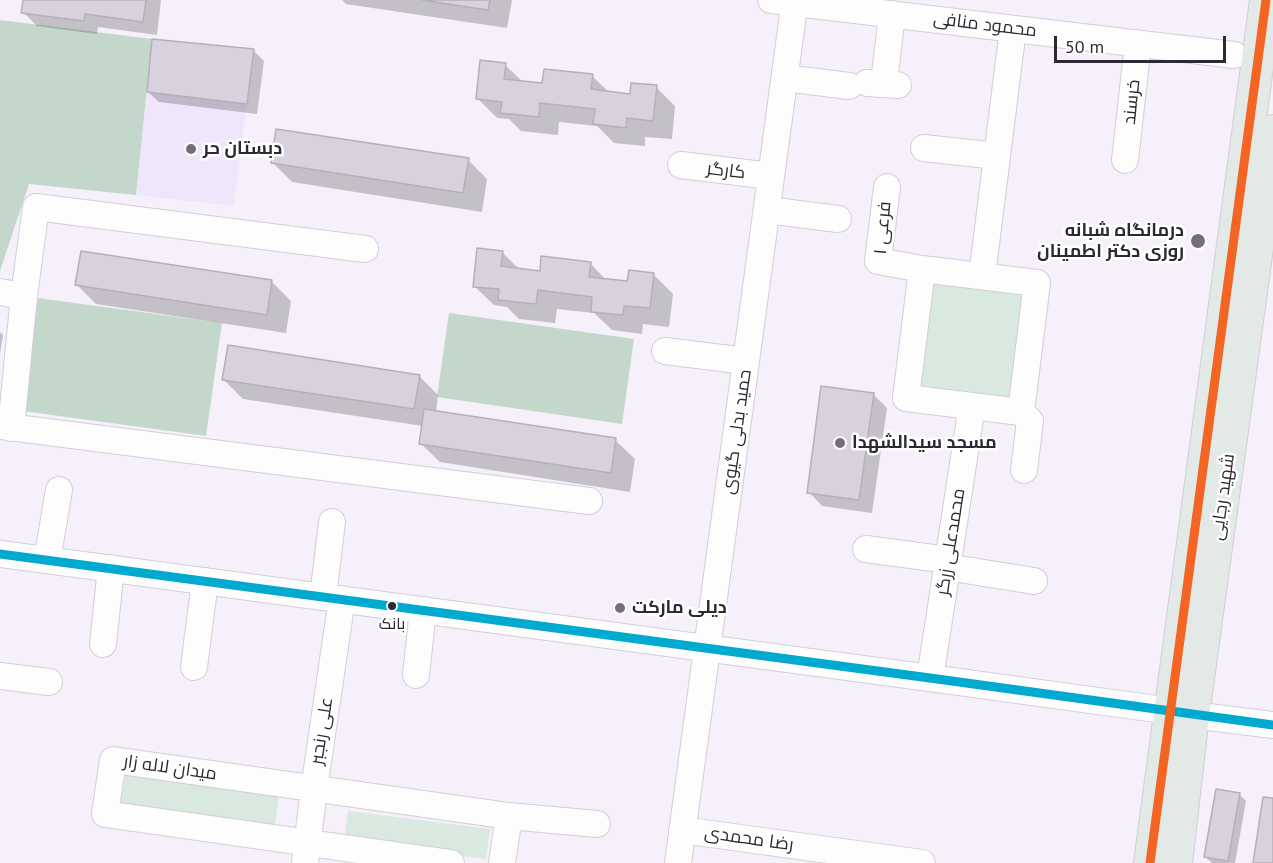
<!DOCTYPE html>
<html>
<head>
<meta charset="utf-8">
<style>
  body { margin:0 }
  #map { position:relative; width:1273px; height:863px; overflow:hidden; background:#f5f0fa; font-family:"PT Sans",sans-serif }
  canvas { display:block }
  .scale { position:absolute; left:1054px; top:36px; width:172px; height:27px; box-sizing:border-box; border:3px solid #2d2833; border-top:0; padding-left:8px; font-size:18px; line-height:21px; white-space:nowrap; color:#2d2833; -webkit-text-stroke:4px #fff; paint-order:stroke }
</style>
</head>
<body>
<div id="map">
<canvas width="1273" height="863"></canvas>
<div class="scale">50 m</div>
</div>
<script>
const g = document.querySelector('canvas').getContext('2d');
g.lineJoin = 'round';
function paint(path, color) { g.fillStyle = color; g.fill(path, 'evenodd'); }
const poly = rows => new Path2D(rows.map(r => 'M' + r).join(''));
function stroke(path, color, width, dash) { g.strokeStyle = color; g.lineWidth = width; g.lineCap = dash ? 'butt' : 'round'; g.setLineDash(dash || []); g.stroke(path); }
function drawText(font, color, halo, rows, align = 'center') {
  g.font = font + ' "PT Sans",Cairo,sans-serif'; g.lineWidth = 5; g.setLineDash([]); g.textBaseline = 'middle'; g.strokeStyle = halo; g.fillStyle = color; for (const [text, x, y, turn = 0] of rows) {
    g.save(); g.translate(x, y); g.rotate((+turn || 0) * Math.PI / 180); g.textAlign = isNaN(turn) ? turn : align; if (halo) g.strokeText(text, 0, 0); g.fillText(text, 0, 0); g.restore();
  }
}
paint(poly([
  [152,39,254,49,234,206,136,195]
]), '#f0e6fb');
paint(poly([
  [924,269,1040,285,1021,412,907,397],
  [125,775,279,797,274,832,120,810],
  [348,811,490,829,486,859,344,842]
]), '#dae9e0');
paint(poly([
  [0,20,152,39,136,195,29,184,0,271],
  [38,298,222,323,206,436,23,411],
  [449,313,634,339,622,424,437,397]
]), '#c3d7ca');
paint(poly([
  [24,0,161,0,157,35,98,27,97,34,37,26,23,12],
  [342,0,512,0,507,28,346,4],
  [253,50,264,61,257,114,159,102,148,92],
  [505,65,523,82,544,85,592,76,610,93,631,95,656,87,675,106,672,139,645,137,645,146,614,143,597,126,559,122,558,135,521,131,509,119,497,118,477,98],
  [468,160,487,179,482,212,292,182,273,163],
  [502,252,520,270,541,272,590,263,607,281,629,283,653,274,673,294,669,327,643,324,642,334,612,330,594,313,557,309,555,323,519,319,507,307,494,305,474,286],
  [272,282,291,301,286,333,96,304,77,285],
  [0,332,3,335,0,354],
  [419,376,438,395,436,412,615,440,635,459,630,492,440,462,420,443,423,426,243,399,224,380],
  [873,394,887,408,872,513,822,506,809,492],
  [1239,794,1246,801,1235,863,1212,863,1205,857]
]), '#0003');
const building = poly([
  [23,0,146,0,143,22,85,14,84,21,21,13,23,0],
  [422,0,490,0,488,10,422,0],
  [152,39,254,49,247,104,147,92,152,39],
  [480,60,506,63,504,79,542,83,544,69,593,74,591,89,630,94,631,83,657,85,653,121,627,118,626,128,593,124,595,109,540,103,539,117,500,113,502,102,476,99,480,60],
  [276,129,469,158,463,193,271,163,276,129],
  [477,248,503,251,501,266,540,271,541,256,591,262,589,277,627,281,629,270,654,273,650,308,624,306,623,315,591,312,592,297,538,290,536,304,498,300,499,289,473,287,477,248],
  [81,251,272,280,267,315,75,285,81,251],
  [228,345,420,375,414,409,222,380,228,345],
  [821,386,874,393,859,500,807,493,821,386],
  [424,409,616,438,611,473,419,444,424,409],
  [1216,789,1240,793,1228,861,1204,857,1216,789],
  [1263,797,1273,798,1273,863,1253,863,1263,797]
]);
paint(building, '#d8d2de');
stroke(building, '#b4b0b9', 1.5);
const minor = poly([
  [771,0,1234,55],
  [785,78,849,86],
  [867,83,898,85,884,83,892,14],
  [924,148,997,156],
  [1125,160,1138,44],
  [681,165,771,176],
  [887,187,878,261,922,269],
  [767,210,838,219],
  [922,269,1037,283,1021,412,906,398,922,269],
  [982,276,1013,29],
  [0,292,24,296],
  [665,351,746,361],
  [1021,412,1030,421,1024,470],
  [0,426,589,501],
  [11,428,24,296,36,207,365,249],
  [866,549,948,560],
  [0,554,930,678,1171,711],
  [47,560,59,490],
  [947,567,1034,581],
  [323,597,332,522],
  [103,644,111,568],
  [194,667,205,581],
  [416,675,423,610],
  [0,676,49,682],
  [930,678,972,406],
  [1193,715,1273,725],
  [682,830,922,863],
  [305,863,314,789,342,599],
  [451,863,105,814,113,760,509,816,597,824],
  [502,863,509,816],
  [678,863,795,0]
]);
const major = poly([
  [1150,863,1266,0],
  [1176,863,1193,715,1273,131]
]);
stroke(minor, '#d2cdd7', 28);
stroke(major, '#d1ced5', 34);
stroke(minor, '#fefdfe', 26);
stroke(major, '#e2e9e6', 32);
stroke(poly([
  [0,554,930,678,1273,725]
]), '#00a9ce', 9);
stroke(poly([
  [1150,863,1266,0]
]), '#f26522', 9);
for (const [x, y, r, color] of [
  [191,149,6,"#736e79"],
  [1198,241,8,"#736e79"],
  [840,443,6,"#736e79"],
  [392,606,5,"#2d2833"],
  [620,608,6,"#736e79"]
]) { const dot = new Path2D(); dot.arc(x, y, r, 0, 2 * Math.PI); g.fillStyle = color; g.fill(dot); stroke(dot, '#fff', 2); }
drawText('16px', '#2d2833', '#fff', [
  ["بانک",392,624]
]);
drawText('18px', '#2d2833', '#fff', [
  ["محمود منافی",985,25,7],
  ["خرسند",1132,102,-84],
  ["کارگر",726,171,7],
  ["فرعی ۱",883,228,-85],
  ["حمید بدلی گیوی",737,432,-82],
  ["شهید رجایی",1223,497,-82],
  ["محمدعلی زرگر",951,542,-81],
  ["علی رنجبر",322,731,-81],
  ["میدان لاله زار",170,768,8],
  ["رضا محمدی",749,839,8]
]);
drawText('bold 18px', '#2d2833', '#fff', [
  ["دبستان حر",203,149],
  ["درمانگاه شبانه",1184,231,"right"],
  ["روزی دکتر اطمینان",1184,252,"right"],
  ["مسجد سیدالشهدا",852,443],
  ["دیلی مارکت",632,608]
], 'left');
</script>
</body>
</html>
